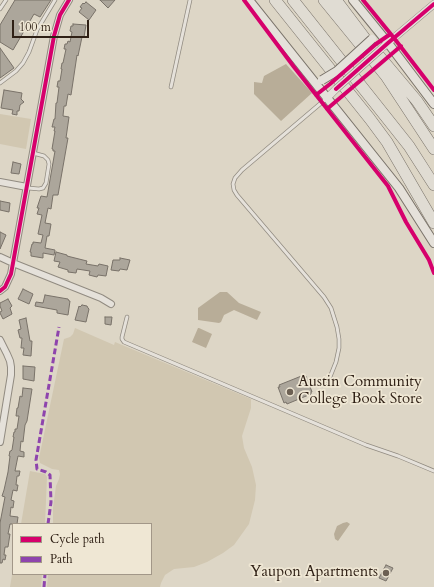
<!DOCTYPE html>
<html>
<head>
<meta charset="utf-8">
<style>
  body { margin:0 }
  #map { position:relative; width:434px; height:587px; overflow:hidden; background:#ddd6c6; font-family:Cardo,serif }
  canvas { display:block }
  .legend { position:absolute; left:12px; top:523px; width:140px; height:52px; box-sizing:border-box; background:#efe7d4; border:1px solid #a29788; margin:0; padding:5px 7px; list-style:none; font-size:12px; color:#2f2015 }
  .legend li { display:flex; align-items:center; gap:8px; height:20px }
  .legend b { width:20px; border:1px solid #a29788 }
  .scale { position:absolute; left:12px; top:20px; width:77px; height:18px; box-sizing:border-box; border:2px solid #2f2015; border-top:0; padding-left:5px; font-size:12px; line-height:14px; white-space:nowrap; color:#2f2015; -webkit-text-stroke:3px #efe7d4; paint-order:stroke }
</style>
</head>
<body>
<div id="map">
<canvas width="434" height="587"></canvas>
<ul class="legend">
<li><b style="height:5px;background:#d6006c"></b>Cycle path</li>
<li><b style="height:5px;background:#8e44ad"></b>Path</li>
</ul>
<div class="scale">100 m</div>
</div>
<script>
const g = document.querySelector('canvas').getContext('2d');
g.lineJoin = 'round';
function paint(path, color) { g.fillStyle = color; g.fill(path, 'evenodd'); }
const poly = rows => new Path2D(rows.map(r => 'M' + r).join(''));
function stroke(path, color, width, dash) { g.strokeStyle = color; g.lineWidth = width; g.lineCap = dash ? 'butt' : 'round'; g.setLineDash(dash || []); g.stroke(path); }
function drawText(font, color, halo, rows, align = 'center') {
  g.font = font + ' Cardo,serif'; g.lineWidth = 3.5; g.setLineDash([]); g.textBaseline = 'middle'; g.strokeStyle = halo; g.fillStyle = color; for (const [text, x, y, turn = 0] of rows) {
    g.save(); g.translate(x, y); g.rotate((+turn || 0) * Math.PI / 180); g.textAlign = isNaN(turn) ? turn : align; if (halo) g.strokeText(text, 0, 0); g.fillText(text, 0, 0); g.restore();
  }
}
paint(poly([
  [0,114,31,119,26,149,0,144],
  [75,328,114,345,115,342,251,399,251,408,242,436,244,448,252,467,256,485,255,500,249,524,234,545,223,553,207,562,194,567,174,569,165,575,161,583,160,587,47,587,48,574,151,574,151,524,53,524,53,508,56,486,59,479,60,474,59,470,52,469,40,463,39,458,64,339,70,337,73,334],
  [30,471,45,474,47,477,45,524,21,524],
  [13,569,13,574,42,574,41,587,10,587]
]), '#d1c7b1');
paint(poly([
  [286,64,312,93,281,121,254,94,254,82,262,83,264,76],
  [220,292,227,292,239,303,261,312,257,320,234,310,224,315,221,322,219,323,198,320,198,308],
  [198,328,199,328,212,334,206,348,192,342],
  [347,522,350,524,338,541,335,539,334,534,337,526,343,523]
]), '#b8ad98');
const building = poly([
  [15,0,51,0,40,17,34,14,13,50,0,42,0,25,15,0],
  [100,0,115,0,108,8,100,0],
  [86,2,96,10,89,20,79,12,82,8,80,7,83,3,84,4,86,2],
  [73,24,86,25,84,37,82,37,78,56,77,55,71,95,68,94,66,106,64,106,63,116,69,117,66,138,68,138,58,195,53,195,51,209,48,208,45,223,51,224,49,236,47,236,45,248,55,250,54,255,43,253,43,258,31,256,31,252,30,252,32,244,33,244,33,242,41,243,43,235,38,234,42,215,37,214,39,208,37,208,41,196,47,197,55,151,53,151,53,149,52,149,55,131,54,131,55,127,52,127,54,119,55,119,56,103,57,103,59,87,57,87,58,81,60,81,62,69,61,69,62,63,63,63,66,49,64,49,65,44,67,44,68,41,70,42,72,32,70,31,71,26,73,26,73,24],
  [0,48,14,68,0,78,0,48],
  [4,90,22,93,21,99,24,102,20,105,19,111,17,111,17,115,12,114,13,110,1,108,4,90],
  [13,162,21,164,19,174,11,173,13,162],
  [0,201,10,203,9,212,0,210,0,201],
  [0,232,6,235,0,249,0,232],
  [56,252,67,255,67,256,87,261,86,264,98,266,99,264,108,266,106,276,98,275,97,277,89,275,90,271,77,269,76,273,68,272,68,270,58,267,60,262,54,261,56,252],
  [120,258,130,260,127,270,120,269,119,271,111,270,113,260,120,260,120,258],
  [23,289,33,294,29,304,18,299,23,289],
  [45,295,68,299,69,301,70,301,68,315,57,313,57,310,35,306,36,302,43,303,45,295],
  [8,299,12,306,10,308,12,314,3,319,0,313,0,312,2,311,0,306,0,303,8,299],
  [82,305,87,306,88,308,89,309,86,322,75,320,79,306,80,307,82,305],
  [105,317,112,317,111,325,105,324,105,317],
  [26,318,30,341,32,341,31,356,23,355,24,348,21,348,22,338,20,338,18,330,21,329,19,320,26,318],
  [23,366,35,367,34,381,23,379,23,366],
  [304,375,304,377,306,376,312,392,311,392,311,394,287,404,286,402,284,403,278,387,280,387,279,385,304,375],
  [23,388,32,389,27,421,25,425,23,442,21,441,20,451,24,452,24,457,18,456,15,471,20,471,19,476,17,476,16,485,18,485,17,491,13,490,11,500,14,501,13,508,11,507,10,516,18,517,17,524,10,524,8,534,10,534,8,547,5,547,4,555,6,555,5,560,3,559,2,563,0,563,0,523,5,497,2,496,4,490,8,472,10,456,9,456,10,451,11,451,12,450,14,437,13,437,14,432,15,432,15,429,17,429,19,416,16,416,17,408,18,408,20,396,22,397,23,388],
  [386,565,393,568,386,581,379,578,386,565]
]);
paint(building, '#aca69b');
stroke(building, '#797269', 1);
const service = poly([
  [0,9,6,0],
  [0,83,16,71,23,63,29,52,37,30,55,0],
  [171,87,190,0],
  [327,98,242,170,235,178,233,184,234,190,237,195,324,297,331,308,337,327,339,339,339,348,336,362,328,382],
  [28,188,39,189,43,188,46,183,49,164,48,160,44,156,33,153],
  [127,317,122,337,122,339,124,342,204,376,366,445,398,456,434,471]
]);
const minor = poly([
  [0,182,27,187],
  [0,257,13,263,101,298,111,304],
  [0,291,5,287,11,274,54,36,60,15,69,0],
  [0,340,7,354,10,361,11,367,11,375,0,442]
]);
const tertiary = poly([
  [383,47,434,4],
  [327,98,336,89]
]);
const secondary = poly([
  [249,0,399,188,434,243],
  [353,0,388,43,434,104]
]);
const motorway = poly([
  [275,0,370,119,387,142,434,223],
  [293,0,409,146,434,185],
  [324,0,386,76,434,149],
  [336,0,370,45,417,101,434,126]
]);
stroke(service, '#918b81', 4.5);
stroke(minor, '#918b81', 8);
stroke(tertiary, '#918b81', 8);
stroke(secondary, '#797269', 10);
stroke(motorway, '#797269', 12);
stroke(service, '#e5e1da', 3);
stroke(minor, '#e5e1da', 6);
stroke(tertiary, '#e5e1da', 7);
stroke(secondary, '#e5e1da', 8);
stroke(motorway, '#e0dcd3', 11);
const tertiaryBridge = poly([
  [336,89,381,49]
]);
const secondaryBridge = poly([
  [322,80,337,71,372,39]
]);
stroke(tertiaryBridge, '#918b81', 8, []);
stroke(secondaryBridge, '#797269', 10, []);
stroke(tertiaryBridge, '#e5e1da', 7);
stroke(secondaryBridge, '#e5e1da', 8);
stroke(poly([
  [48,524,51,502,50,475,46,472,37,469,36,460,59,327],
  [44,587,45,574]
]), '#8e44ad', 3, [6, 3]);
stroke(poly([
  [244,0,294,67,388,186,406,222,429,260,434,273],
  [363,0,394,38,434,90],
  [336,89,388,43,434,4],
  [316,95,330,84,376,44,389,35],
  [327,109,401,46],
  [0,291,5,287,11,274,54,36,60,15,69,0]
]), '#d6006c', 4);
for (const [x, y, r, color] of [
  [290,392,4,"#6c6053"],
  [386,573,4,"#6c6053"]
]) { const dot = new Path2D(); dot.arc(x, y, r, 0, 2 * Math.PI); g.fillStyle = color; g.fill(dot); stroke(dot, '#efe7d4', 1.5); }
drawText('15px', '#2f2015', '#efe7d4', [
  ["Austin Community",298,383],
  ["College Book Store",298,400],
  ["Yaupon Apartments",378,573,"right"]
], 'left');
</script>
</body>
</html>
